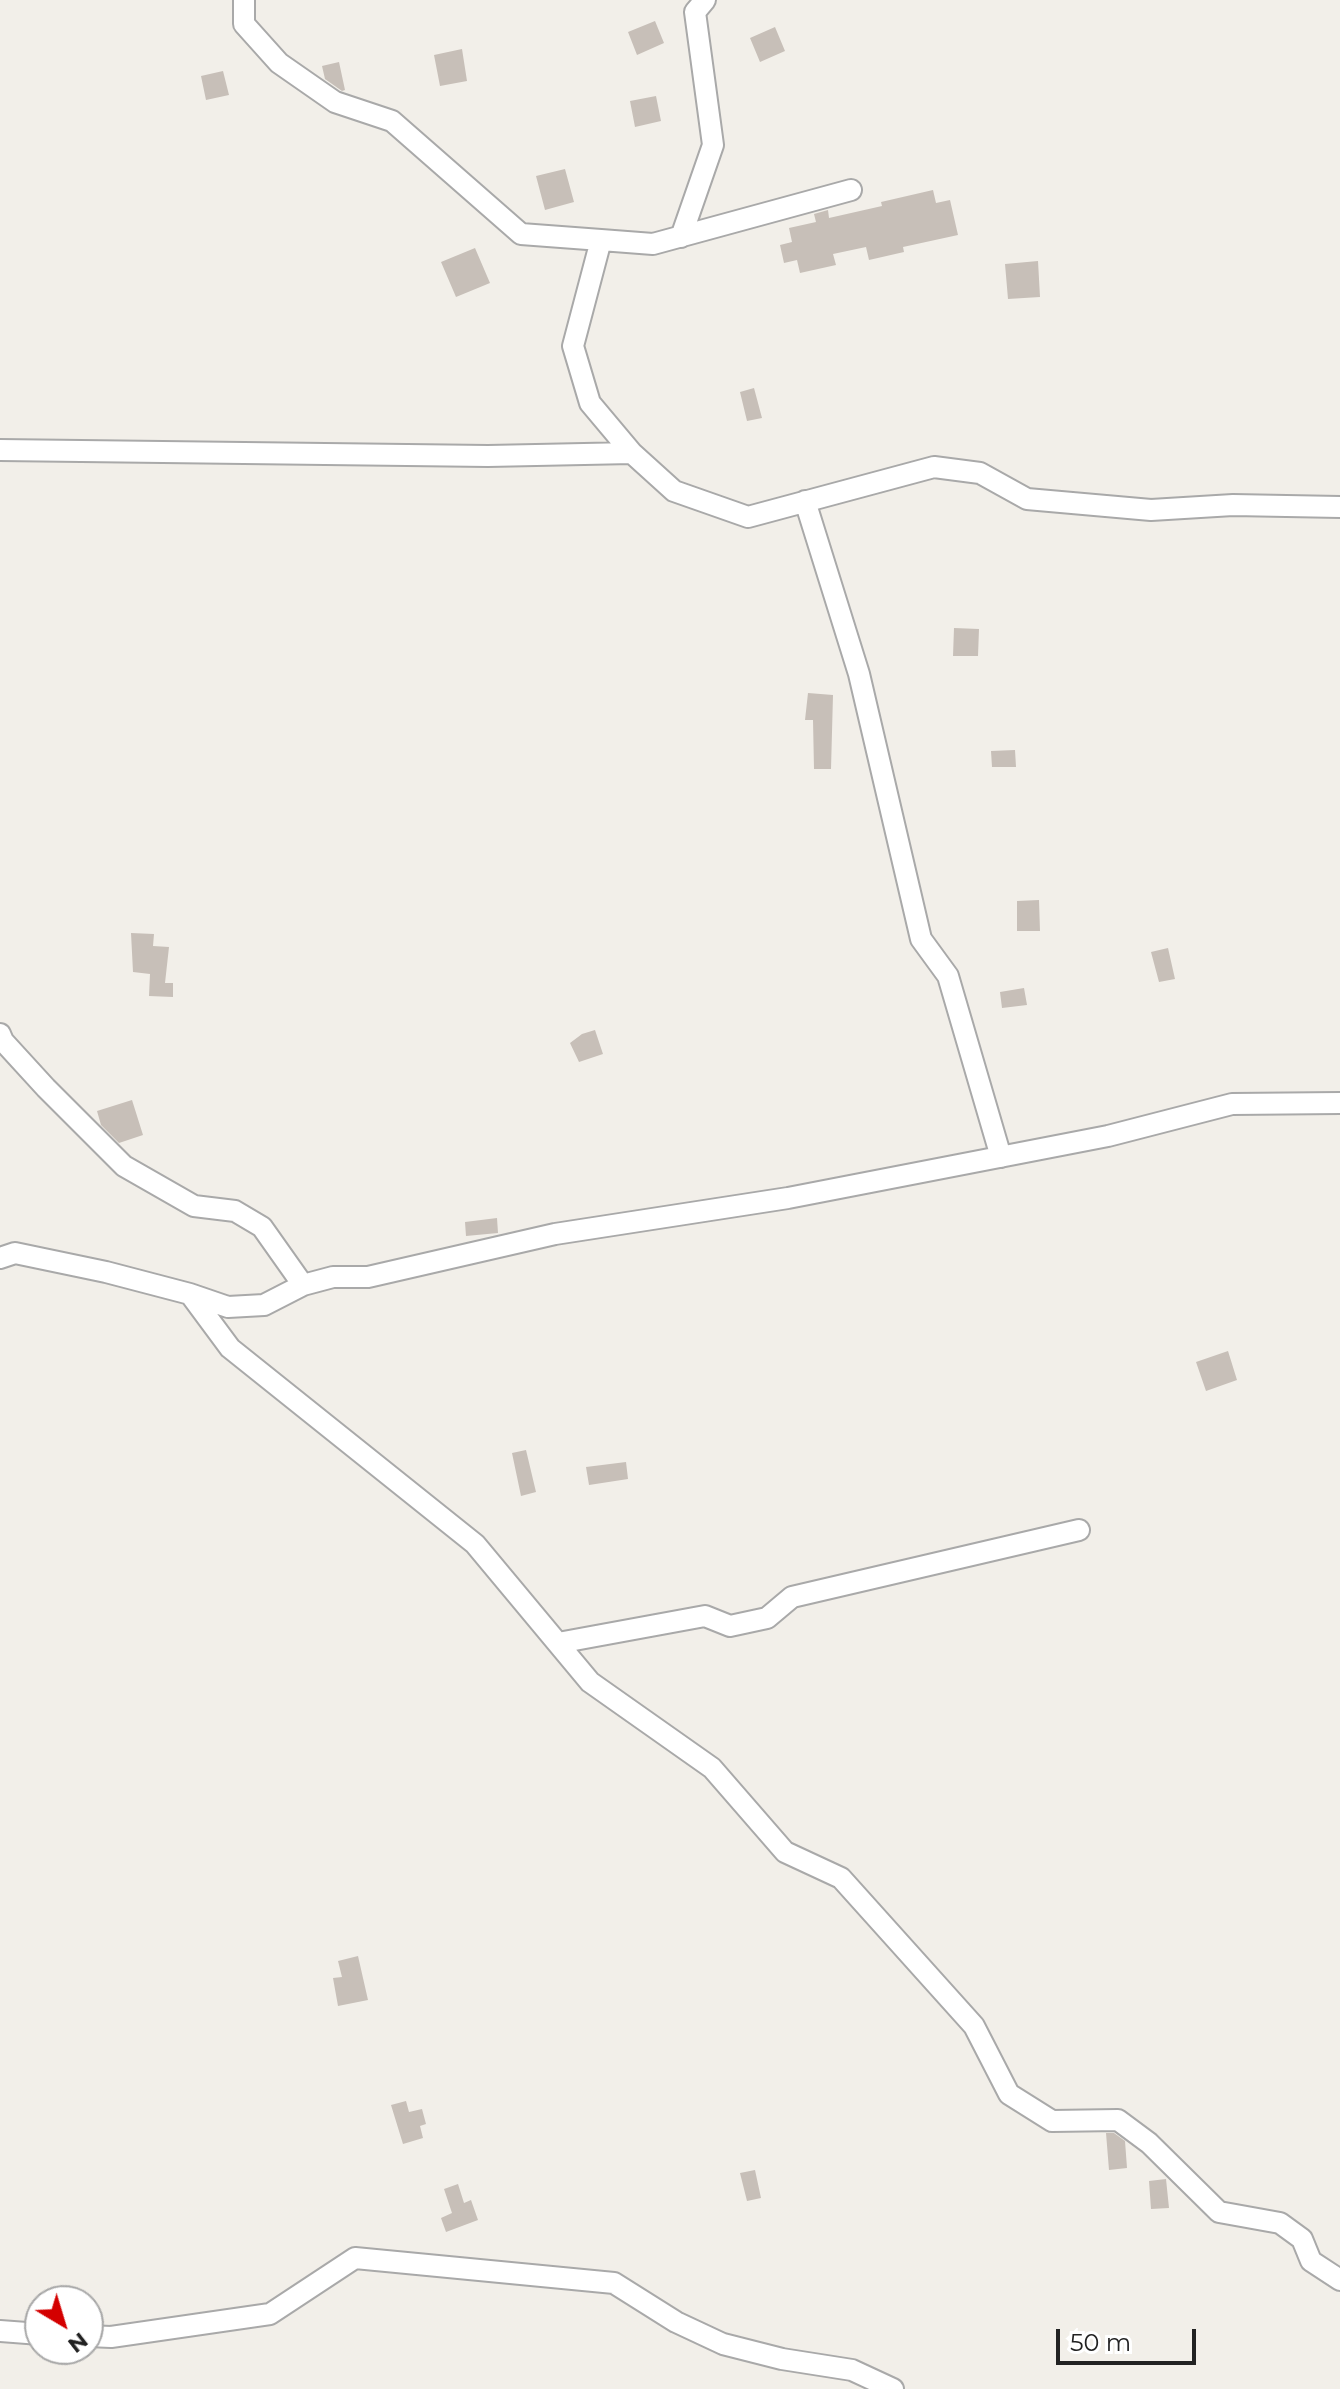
<!DOCTYPE html>
<html>
<head>
<meta charset="utf-8">
<style>
  body { margin:0 }
  #map { position:relative; width:1340px; height:2389px; overflow:hidden; background:#f2efe9; font-family:Montserrat,sans-serif }
  canvas { display:block }
  .north { position:absolute; left:24px; top:2285px; width:80px; height:80px; box-sizing:border-box; background:#fff; border:2px solid #a7a7a7; border-radius:50%; rotate:142deg; font-size:22px; font-weight:700; line-height:32px; text-align:center; color:#222 }
  .north::after { content:''; display:block; margin:auto; width:28px; height:36px; background:#d40000; clip-path:polygon(50% 0,100% 100%,50% 72%,0 100%) }
  .scale { position:absolute; left:1056px; top:2329px; width:140px; height:36px; box-sizing:border-box; border:4px solid #222; border-top:0; padding-left:10px; font-size:24px; line-height:28px; white-space:nowrap; color:#222; -webkit-text-stroke:6px #fff; paint-order:stroke }
</style>
</head>
<body>
<div id="map">
<canvas width="1340" height="2389"></canvas>
<div class="north">N</div>
<div class="scale">50 m</div>
</div>
<script>
const g = document.querySelector('canvas').getContext('2d');
g.lineJoin = 'round';
function paint(path, color) { g.fillStyle = color; g.fill(path, 'evenodd'); }
const poly = rows => new Path2D(rows.map(r => 'M' + r).join(''));
function stroke(path, color, width, dash) { g.strokeStyle = color; g.lineWidth = width; g.lineCap = dash ? 'butt' : 'round'; g.setLineDash(dash || []); g.stroke(path); }
paint(poly([
  [655,21,664,43,637,55,628,32],
  [775,27,785,51,760,62,750,38],
  [462,49,467,81,440,86,434,55],
  [339,62,345,90,342,91,325,79,322,66],
  [223,71,229,95,206,100,201,76],
  [656,96,661,121,635,127,630,101],
  [565,169,574,202,545,210,536,176],
  [933,190,936,203,950,200,958,235,903,247,904,252,869,260,866,247,833,254,836,265,800,273,797,260,784,263,780,245,792,242,789,228,816,222,814,214,828,210,829,218,882,206,881,202],
  [475,248,490,283,456,297,441,262],
  [1038,261,1040,297,1008,299,1005,264],
  [754,388,762,418,747,421,740,392],
  [954,628,979,629,978,656,953,656],
  [808,693,833,695,831,769,814,769,813,720,805,720],
  [1015,750,1016,767,992,767,991,751],
  [1039,900,1040,931,1017,931,1017,901],
  [131,933,154,934,153,946,169,947,165,983,173,983,173,997,149,996,150,974,133,972],
  [1168,948,1175,979,1159,982,1151,952],
  [1024,988,1027,1005,1002,1008,1000,992],
  [595,1030,603,1054,579,1062,570,1043,582,1034],
  [132,1100,143,1135,119,1143,101,1125,97,1111],
  [497,1218,498,1233,466,1236,465,1222],
  [1228,1351,1237,1380,1206,1391,1196,1362],
  [526,1450,536,1492,521,1496,512,1453],
  [626,1462,628,1479,589,1485,586,1467],
  [358,1956,368,2000,338,2006,333,1978,342,1977,338,1961],
  [406,2101,409,2112,422,2109,426,2124,420,2126,423,2138,403,2144,391,2105],
  [1106,2133,1114,2133,1125,2141,1127,2168,1109,2170],
  [755,2170,761,2198,747,2201,740,2173],
  [1166,2179,1169,2208,1151,2209,1149,2181],
  [458,2184,464,2203,471,2200,478,2220,446,2232,441,2218,452,2213,444,2189]
]), '#c7bfb8');
const street = poly([
  [244,0,244,24,279,63,335,102,392,121,521,234,601,240,573,346,590,403,632,453],
  [681,237,713,145,695,12,705,0],
  [601,240,653,244,851,190],
  [0,450,488,456,632,453,674,491,748,517,934,467,980,473,1027,499,1151,510,1233,505,1340,507],
  [805,501,859,674,921,939,948,976,1001,1157],
  [0,1034,3,1041,46,1088,124,1166,194,1206,235,1211,262,1227,303,1285],
  [0,1258,15,1253,106,1272,190,1294,228,1307,264,1305,303,1285,333,1277,368,1277,555,1234,788,1198,1108,1136,1232,1104,1340,1103],
  [190,1294,230,1348,475,1544,590,1682,712,1768,785,1852,841,1878,974,2026,1009,2094,1052,2121,1118,2120,1149,2143,1219,2212,1280,2223,1302,2239,1311,2261,1340,2280],
  [558,1643,705,1616,730,1626,767,1618,792,1597,1079,1530],
  [0,2331,40,2334],
  [88,2336,111,2337,270,2314,355,2258,614,2283,676,2322,723,2344,782,2359,852,2370,893,2389]
]);
stroke(street, '#a9a9a9', 24);
stroke(street, '#fff', 20);
</script>
</body>
</html>
